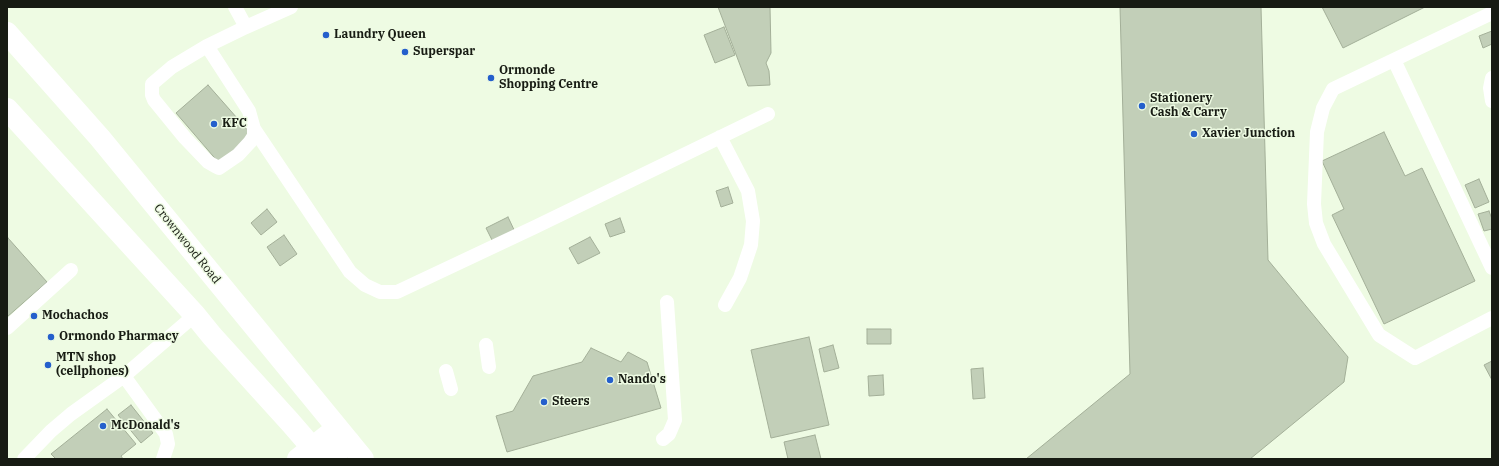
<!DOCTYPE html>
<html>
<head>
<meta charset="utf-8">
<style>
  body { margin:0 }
  #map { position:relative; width:1499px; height:466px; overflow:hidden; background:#eefbe3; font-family:"IBM Plex Serif",serif }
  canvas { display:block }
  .frame { position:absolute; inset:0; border:8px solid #171b13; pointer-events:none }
</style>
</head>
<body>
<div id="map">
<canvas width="1499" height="466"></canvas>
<div class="frame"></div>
</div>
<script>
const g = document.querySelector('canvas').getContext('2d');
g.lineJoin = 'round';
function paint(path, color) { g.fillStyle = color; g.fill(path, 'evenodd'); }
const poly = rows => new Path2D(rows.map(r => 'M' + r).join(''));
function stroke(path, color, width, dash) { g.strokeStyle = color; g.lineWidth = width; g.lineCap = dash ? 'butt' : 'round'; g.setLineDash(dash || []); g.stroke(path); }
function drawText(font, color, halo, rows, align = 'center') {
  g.font = font + ' "IBM Plex Serif",serif'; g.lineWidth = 3; g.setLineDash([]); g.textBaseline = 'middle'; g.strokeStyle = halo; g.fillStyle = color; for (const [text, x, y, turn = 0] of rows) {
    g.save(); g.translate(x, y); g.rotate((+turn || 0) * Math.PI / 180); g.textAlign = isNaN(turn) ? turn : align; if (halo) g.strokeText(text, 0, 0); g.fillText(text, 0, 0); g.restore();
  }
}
const building = poly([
  [718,7,770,7,771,53,766,63,769,71,770,85,748,86,718,7],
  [1120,7,1261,7,1268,260,1348,357,1344,382,1250,459,1026,459,1130,374,1120,7],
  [1322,7,1425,7,1343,48,1322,7],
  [724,27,735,55,715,63,704,35,724,27],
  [1492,31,1492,44,1483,48,1479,36,1492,31],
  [208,85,252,135,219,163,176,113,208,85],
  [1384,132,1405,176,1422,168,1475,281,1384,324,1332,215,1344,209,1322,161,1384,132],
  [1479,179,1489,202,1475,208,1465,185,1479,179],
  [728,187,733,203,721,207,716,191,728,187],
  [267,209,277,222,261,235,251,223,267,209],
  [1489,211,1492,219,1492,229,1484,231,1478,214,1489,211],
  [508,217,516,234,494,244,486,228,508,217],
  [620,218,625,232,610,237,605,224,620,218],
  [284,235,297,254,280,266,267,247,284,235],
  [590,237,600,253,578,264,569,248,590,237],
  [8,238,47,282,7,317,7,239,8,238],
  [867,329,891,329,891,344,867,344,867,329],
  [809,337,829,425,771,438,751,350,809,337],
  [833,345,839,368,824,372,819,349,833,345],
  [591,348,621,362,628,352,647,362,661,408,507,452,496,416,513,411,533,376,582,362,591,348],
  [1492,361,1492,380,1484,365,1492,361],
  [983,368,985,398,973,399,971,369,983,368],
  [883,375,884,395,869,396,868,376,883,375],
  [131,405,153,433,141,443,118,415,131,405],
  [107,409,136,444,121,456,123,459,56,459,51,454,107,409],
  [815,435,821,459,788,459,784,442,815,435]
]);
paint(building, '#c2cfb8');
stroke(building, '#a3af98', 1);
stroke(poly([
  [235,7,246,27,291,7],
  [1492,13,1333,89,1323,108,1317,132,1314,204,1316,223,1324,244,1379,335,1415,358,1492,318],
  [207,46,249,111,254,129,254,136,250,142,238,155,219,168,215,166,208,162,185,138,154,100,152,95,152,84,172,67,207,46,246,27],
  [1394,60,1492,268],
  [1492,78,1490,88,1492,101],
  [254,129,350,272,365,285,380,292,397,292,535,227,768,114],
  [720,137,748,191,753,221,751,245,740,278,725,305],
  [7,328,71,270],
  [486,345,489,367],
  [446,371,451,389],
  [124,376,166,434,168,444,163,459],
  [663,439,669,434,675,420,667,302],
  [24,459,51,431,71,414,124,376,195,315]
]), '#fff', 14);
stroke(poly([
  [298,459,337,428],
  [328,459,349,442]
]), '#fff', 22);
stroke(poly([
  [7,33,100,138,363,459],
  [7,109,195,315,212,336,290,422,322,459]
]), '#fff', 22);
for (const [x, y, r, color] of [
  [326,35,4,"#245fcc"],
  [405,52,4,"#245fcc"],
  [491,78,4,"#245fcc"],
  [1142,106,4,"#245fcc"],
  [214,124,4,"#245fcc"],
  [1194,134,4,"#245fcc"],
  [34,316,4,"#245fcc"],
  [51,337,4,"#245fcc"],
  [48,365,4,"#245fcc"],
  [610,380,4,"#245fcc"],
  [544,402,4,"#245fcc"],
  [103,426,4,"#245fcc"]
]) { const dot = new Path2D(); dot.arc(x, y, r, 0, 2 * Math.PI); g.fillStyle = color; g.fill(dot); stroke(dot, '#eefbe3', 1.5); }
drawText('bold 12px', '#171b13', '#eefbe3', [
  ["Laundry Queen",334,35],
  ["Superspar",413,52],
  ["Ormonde",499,71],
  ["Shopping Centre",499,85],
  ["Stationery",1150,99],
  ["Cash & Carry",1150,113],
  ["KFC",222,124],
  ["Xavier Junction",1202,134],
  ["Mochachos",42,316],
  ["Ormondo Pharmacy",59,337],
  ["MTN shop",56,358],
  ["(cellphones)",56,372],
  ["Nando's",618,380],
  ["Steers",552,402],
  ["McDonald's",111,426]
], 'left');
drawText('12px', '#171b13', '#eefbe3', [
  ["Crownwood Road",187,244,51]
]);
</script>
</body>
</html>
